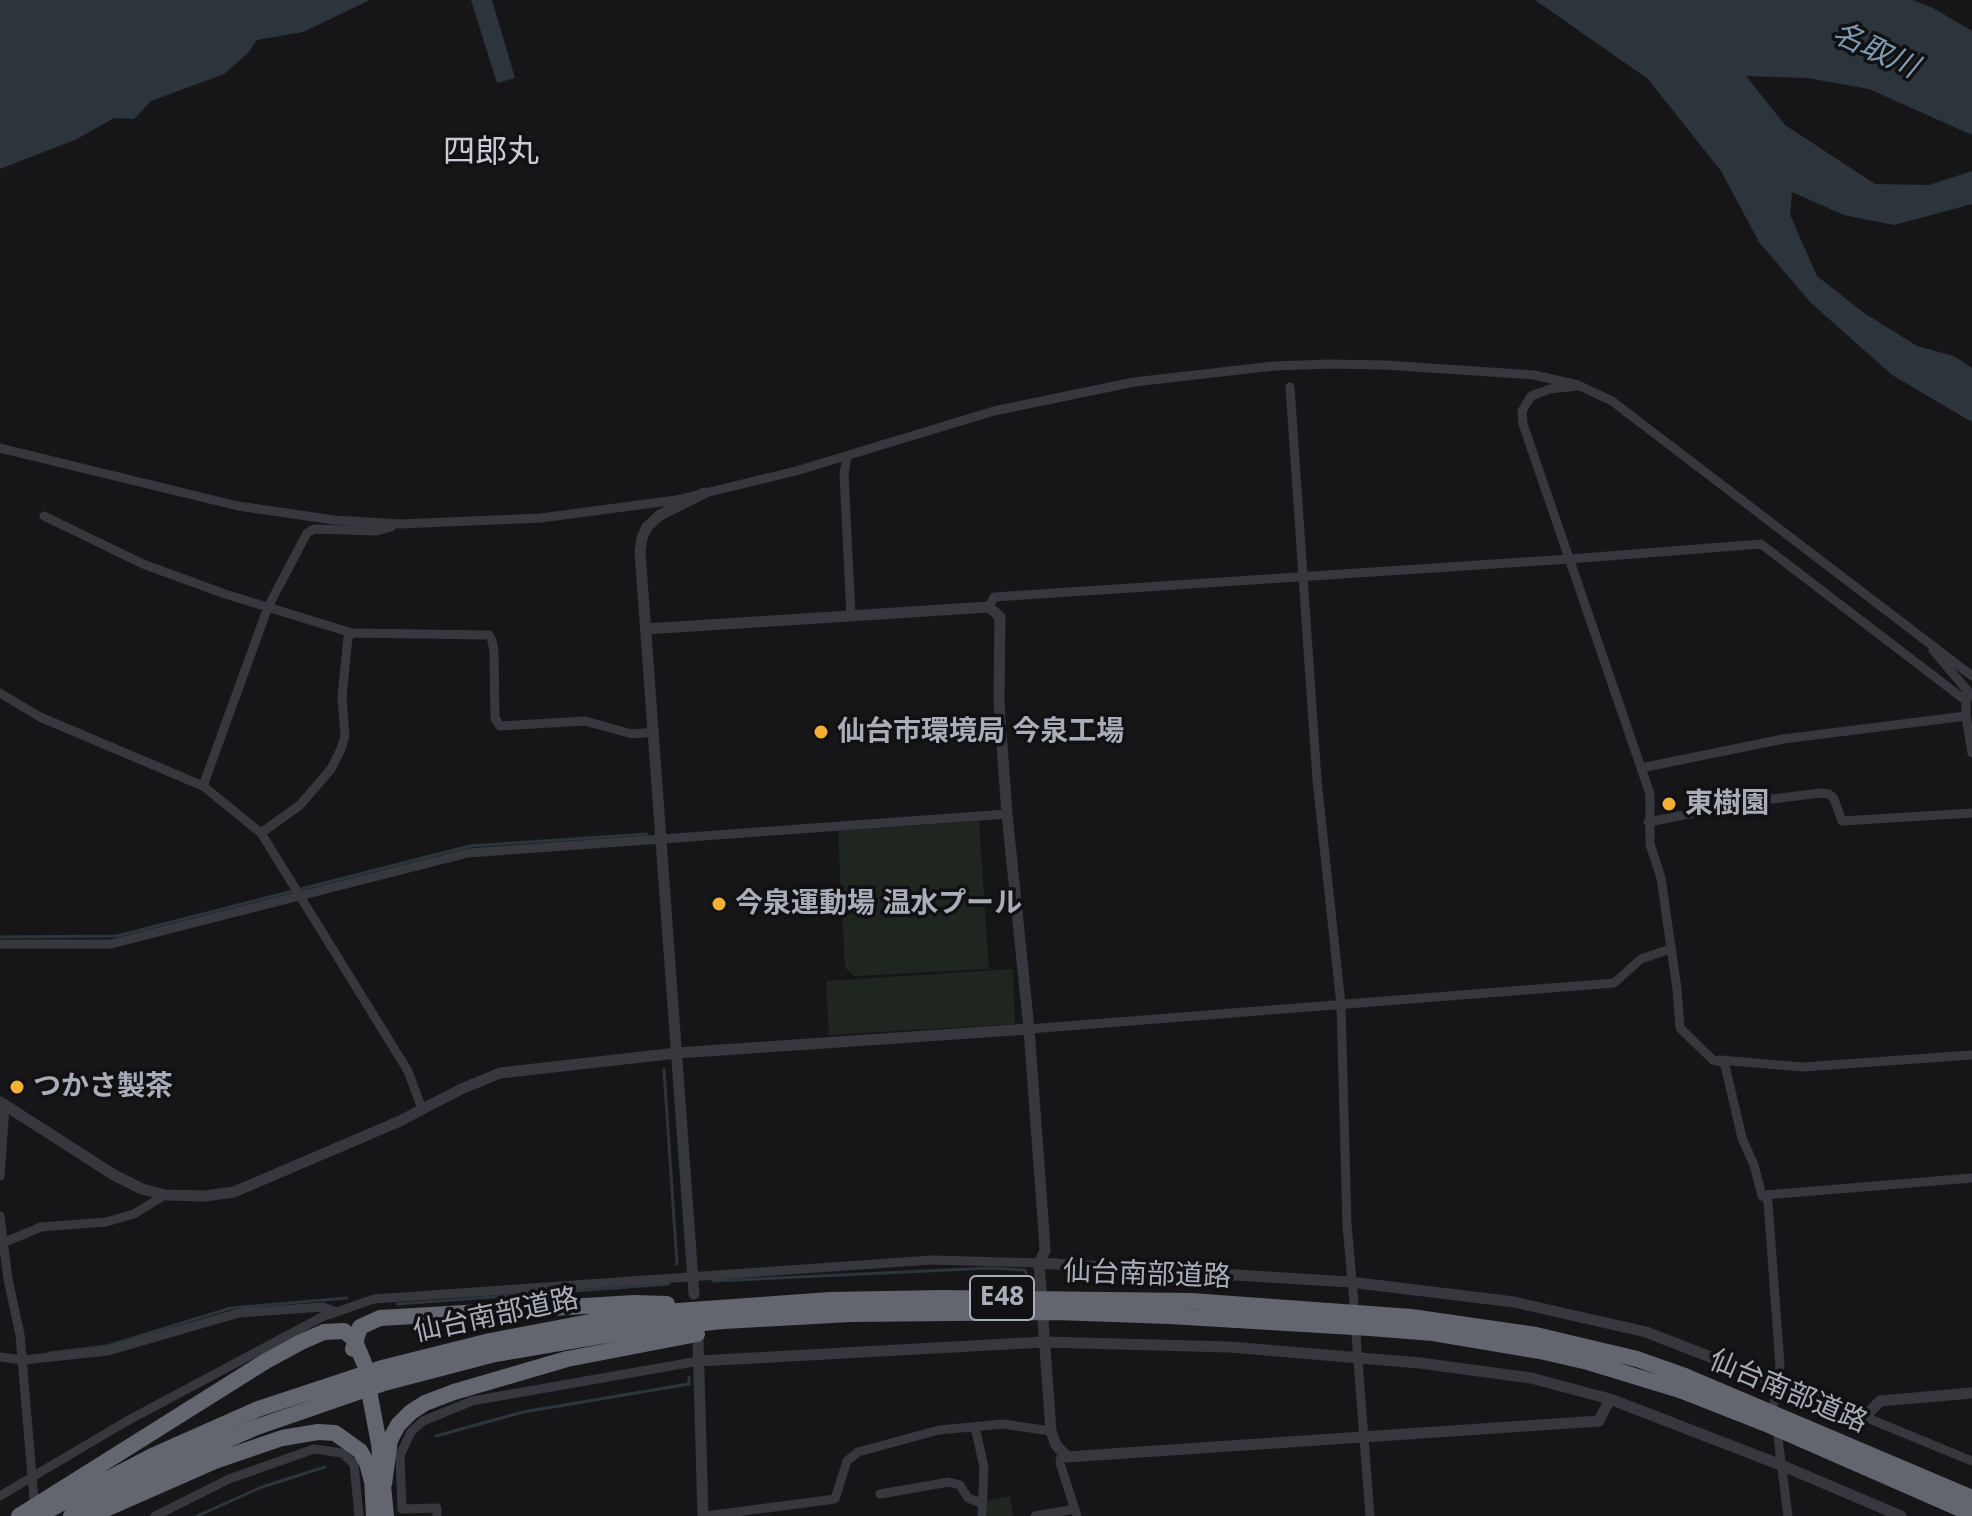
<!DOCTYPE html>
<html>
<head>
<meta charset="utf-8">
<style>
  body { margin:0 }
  canvas { display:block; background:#161618 }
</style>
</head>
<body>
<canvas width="1972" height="1516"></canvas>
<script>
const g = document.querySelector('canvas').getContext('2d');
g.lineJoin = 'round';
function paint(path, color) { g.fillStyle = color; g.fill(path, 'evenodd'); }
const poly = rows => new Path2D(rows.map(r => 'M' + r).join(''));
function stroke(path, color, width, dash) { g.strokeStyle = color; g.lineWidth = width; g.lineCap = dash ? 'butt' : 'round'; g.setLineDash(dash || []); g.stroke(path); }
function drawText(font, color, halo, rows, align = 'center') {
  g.font = font + ' "Open Sans","Noto Sans JP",sans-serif'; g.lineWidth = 7; g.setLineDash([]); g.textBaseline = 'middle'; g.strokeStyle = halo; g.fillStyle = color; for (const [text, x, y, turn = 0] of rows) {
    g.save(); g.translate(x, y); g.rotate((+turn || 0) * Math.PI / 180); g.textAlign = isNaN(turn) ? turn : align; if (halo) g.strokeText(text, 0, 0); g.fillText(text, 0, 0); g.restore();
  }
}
paint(poly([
  [979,821,989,969,855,976,845,968,838,831],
  [1013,969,1015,1024,829,1035,826,981],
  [1010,1496,1013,1516,988,1516,986,1505,988,1500]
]), '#1e261f');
paint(poly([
  [0,0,370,0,303,32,257,40,248,53,224,74,151,101,134,119,114,118,77,139,0,169],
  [471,0,492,0,515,78,497,83],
  [1535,0,1912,0,1933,8,1972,31,1972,135,1869,89,1808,78,1746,76,1785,125,1875,184,1929,185,1972,171,1972,204,1894,225,1844,215,1792,192,1790,215,1817,276,1864,313,1917,346,1954,356,1972,368,1972,422,1892,375,1811,303,1759,242,1721,171,1648,79]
]), '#2c353c');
stroke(poly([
  [301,889,470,846,647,834],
  [0,937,117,936,293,891],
  [664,1070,677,1264],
  [713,1281,990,1268,1025,1270,1026,1273],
  [397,1304,669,1284],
  [49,1353,107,1346,231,1308,347,1298],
  [436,1436,523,1412,689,1384,689,1377],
  [197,1516,262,1487,325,1467]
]), '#2c353c', 3);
stroke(poly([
  [1577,386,1550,389,1531,396,1522,411,1523,424,1650,794,1650,844,1661,878,1677,989,1680,1028,1713,1060,1722,1062,1725,1065,1742,1138,1754,1165,1762,1196,1765,1195,1768,1202,1780,1366,1774,1403],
  [1290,387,1317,780,1341,1005,1347,1225,1354,1303],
  [0,448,238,506,334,520,400,524,541,518,676,500,796,471,994,411,1134,382,1274,366,1329,364,1385,365,1534,375,1578,385,1612,401,1972,676],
  [847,456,844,474,851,616],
  [44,516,143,564,225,594,352,633],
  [989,607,994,597,1570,559,1761,544,1965,700],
  [1933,650,1972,696],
  [0,693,40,717,203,786,261,833,408,1071,422,1109],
  [1966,695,1966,716,1972,753],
  [1641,768,1783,739,1966,716],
  [203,786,268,607,307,533,314,529,377,531,391,527],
  [1648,822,1756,801,1821,793,1829,794,1834,799,1842,821,1972,813],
  [261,833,300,805,331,769,341,749,345,736,342,697,348,637,352,633,489,635,492,640,494,652,495,718,500,726,585,721,632,734,654,732],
  [0,944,111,944,468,853,1007,814],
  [1029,1029,1614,983,1641,959,1670,949],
  [1720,1060,1803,1067,1972,1055],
  [0,1176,5,1106],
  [1765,1195,1972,1178],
  [0,1216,8,1279,20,1335,34,1499],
  [0,1244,41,1227,106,1222,134,1214,165,1195],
  [1356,1335,1370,1516],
  [0,1357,23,1360,108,1351,239,1313,323,1307,336,1312],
  [1865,1417,1972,1461],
  [975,1427,984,1467,982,1516],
  [1778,1438,1788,1516],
  [1062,1452,1060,1463,1077,1516],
  [880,1494,949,1482,960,1485,968,1498,981,1503],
  [0,1496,127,1421,322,1317,374,1299,932,1260,1039,1263],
  [155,1516,229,1479,314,1449,342,1453,354,1464,359,1516],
  [437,1516,437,1508,402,1509,400,1455,411,1432,423,1421,472,1401,699,1361],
  [706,1516,835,1499,847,1461,858,1452,939,1430,1003,1424,1051,1431],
  [1035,1516,1075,1509]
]), '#37383d', 9);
stroke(poly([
  [646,629,989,607,1000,617,999,703,1007,814,1029,1029,1044,1233,1045,1251,1039,1263,1041,1289],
  [0,1102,114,1175,142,1189,165,1195,205,1196,234,1192,400,1121,461,1089,500,1073,677,1053,1029,1029],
  [1039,1263,1350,1282,1514,1302,1646,1332,1865,1417,1880,1401,1972,1393],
  [694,1294,640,552,642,538,647,527,660,515,704,493],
  [1043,1321,1051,1431,1056,1445,1067,1457,1599,1421,1610,1399],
  [698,1340,703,1516],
  [699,1361,1044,1342,1230,1347,1420,1363,1531,1378,1610,1399,1781,1465,1901,1516]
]), '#37383d', 11);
stroke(poly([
  [353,1349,360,1327,380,1318,635,1303,667,1304],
  [370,1396,379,1444,386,1516],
  [372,1478,374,1516],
  [384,1484,390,1440,398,1425,411,1412,425,1403,454,1392,567,1359,697,1334],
  [92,1515,215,1461,282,1438,318,1432,335,1433,360,1451,367,1463,373,1485],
  [19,1516,266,1361,301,1342,324,1332,344,1331,354,1339,364,1363],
  [37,1516,152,1456,258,1409,382,1368,490,1341,600,1320,678,1311,830,1300,942,1298,1191,1301,1411,1317,1536,1335,1637,1359,1685,1376,1972,1498],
  [71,1516,147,1475,257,1427,384,1383,495,1354,635,1330,723,1321,850,1314,1056,1312,1170,1316,1370,1328,1433,1333,1540,1351,1588,1362,1680,1390,1764,1423,1972,1514]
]), '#63666e', 16);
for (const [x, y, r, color] of [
  [821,732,8,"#f2b134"],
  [1669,804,8,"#f2b134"],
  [719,904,8,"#f2b134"],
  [17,1087,8,"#f2b134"]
]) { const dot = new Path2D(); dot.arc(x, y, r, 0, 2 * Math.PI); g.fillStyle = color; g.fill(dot); stroke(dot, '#111113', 3); }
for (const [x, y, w] of [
  [1002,1298,64]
]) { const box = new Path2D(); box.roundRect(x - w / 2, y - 22, w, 44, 6); g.fillStyle = '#111113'; g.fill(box); stroke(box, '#a8adb8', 2); }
drawText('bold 26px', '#a8adb8', null, [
  ["E48",1002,1298]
]);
drawText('bold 28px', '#a8adb8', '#111113', [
  ["仙台市環境局 今泉工場",837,732],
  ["東樹園",1685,804],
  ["今泉運動場 温水プール",735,904],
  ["つかさ製茶",33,1087]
], 'left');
drawText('28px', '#a8adb8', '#111113', [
  ["仙台南部道路",1147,1275,2],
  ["仙台南部道路",496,1316,-12],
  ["仙台南部道路",1788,1392,23]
]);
drawText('italic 30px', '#7f9bb3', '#111113', [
  ["名取川",1875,51,25]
]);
drawText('32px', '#c9ccd4', '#111113', [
  ["四郎丸",491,153]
]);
</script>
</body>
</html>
